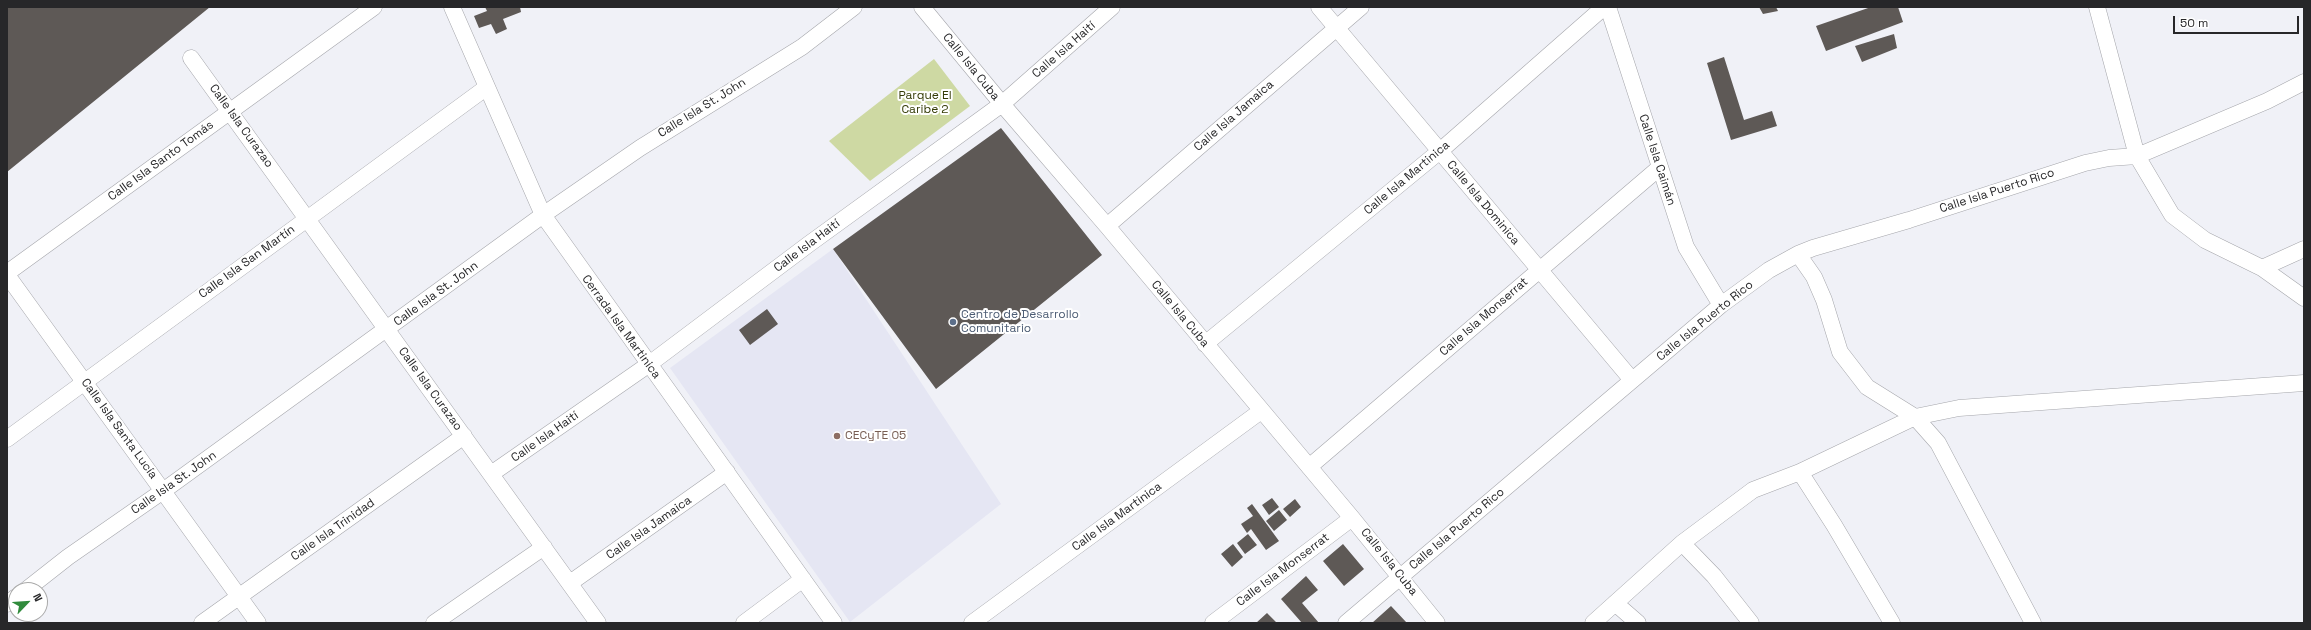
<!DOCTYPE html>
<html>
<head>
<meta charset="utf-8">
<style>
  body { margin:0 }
  #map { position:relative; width:2311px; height:630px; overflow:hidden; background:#f0f1f7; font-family:"Space Grotesk",sans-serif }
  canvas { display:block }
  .frame { position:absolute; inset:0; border:8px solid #272729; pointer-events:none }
  .north { position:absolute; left:8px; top:582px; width:40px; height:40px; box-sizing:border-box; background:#fff; border:1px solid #a9a9a9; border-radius:50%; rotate:65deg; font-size:11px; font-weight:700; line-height:16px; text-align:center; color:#272729 }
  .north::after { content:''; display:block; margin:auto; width:14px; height:18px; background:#308b3c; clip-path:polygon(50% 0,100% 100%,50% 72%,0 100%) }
  .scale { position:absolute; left:2173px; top:16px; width:126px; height:18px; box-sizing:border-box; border:2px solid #272729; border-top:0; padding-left:5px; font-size:12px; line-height:14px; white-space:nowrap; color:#272729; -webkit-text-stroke:3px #fff; paint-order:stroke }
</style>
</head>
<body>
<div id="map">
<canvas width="2311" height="630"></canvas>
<div class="frame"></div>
<div class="north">N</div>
<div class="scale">50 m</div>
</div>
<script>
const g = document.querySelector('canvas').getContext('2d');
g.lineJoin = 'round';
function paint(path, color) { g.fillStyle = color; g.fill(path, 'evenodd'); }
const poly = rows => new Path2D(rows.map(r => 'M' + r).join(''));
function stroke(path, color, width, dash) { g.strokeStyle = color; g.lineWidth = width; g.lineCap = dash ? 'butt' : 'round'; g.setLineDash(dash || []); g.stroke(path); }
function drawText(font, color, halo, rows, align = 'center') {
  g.font = font + ' "Space Grotesk",sans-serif'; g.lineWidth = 4; g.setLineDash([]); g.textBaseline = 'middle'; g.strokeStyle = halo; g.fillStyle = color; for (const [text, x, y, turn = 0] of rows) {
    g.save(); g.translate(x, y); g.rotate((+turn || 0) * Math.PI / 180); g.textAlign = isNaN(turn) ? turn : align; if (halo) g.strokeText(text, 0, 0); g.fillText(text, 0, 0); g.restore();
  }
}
paint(poly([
  [833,249,1001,504,850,622,670,368]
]), '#e5e6f3');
paint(poly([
  [934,59,970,106,870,181,829,141]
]), '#ced9a3');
paint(poly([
  [7,7,210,7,7,172],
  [485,7,520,7,521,12,503,19,507,29,496,34,491,24,479,28,474,16,487,11],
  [1759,7,1776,7,1778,11,1763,14],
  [1871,7,1898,7,1903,22,1826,51,1816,26],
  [1894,34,1897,48,1862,62,1855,46],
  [1724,57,1744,120,1772,111,1777,126,1731,140,1707,63],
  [1001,128,1102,255,936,389,833,249],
  [767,309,778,324,750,345,739,330],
  [1272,498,1279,507,1269,515,1262,505],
  [1295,499,1301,507,1290,517,1283,509],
  [1252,504,1279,541,1266,550,1251,529,1247,533,1241,524,1253,516,1247,508],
  [1279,510,1287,520,1274,531,1266,521],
  [1248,534,1257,545,1245,554,1237,543],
  [1233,544,1243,557,1232,567,1221,554],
  [1343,544,1364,569,1344,586,1323,561],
  [1306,576,1318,590,1302,603,1319,623,1302,623,1281,599],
  [1391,606,1407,623,1372,623],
  [1267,613,1277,623,1256,623]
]), '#5e5956');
const street = poly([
  [452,7,543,215,834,623],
  [922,7,1002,104,1107,226,1352,518,1437,623],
  [1319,7,1632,380],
  [1608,7,1686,247,1721,305],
  [2097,7,2137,156,2172,215,2205,240,2262,268,2304,298],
  [191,58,598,623],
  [1107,226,1361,7],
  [1798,254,1814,277,1824,300,1840,352,1867,387,1915,417,1938,443,2033,623],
  [2262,268,2304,249],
  [7,273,374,7],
  [7,275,258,623],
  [1205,344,1440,151,1604,7],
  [7,439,487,87],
  [1309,467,1659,168],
  [1800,472,1834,525,1892,623],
  [491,474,648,365,809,244,1002,104,1112,7],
  [1682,543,1714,576,1751,623],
  [570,583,727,472],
  [26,590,68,557,163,491,543,215,640,148,802,47,854,7],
  [1615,603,1638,623],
  [7,604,16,597],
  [202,623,464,436],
  [434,623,544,547],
  [744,623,803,579],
  [972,623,1261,411],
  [1213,623,1352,518],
  [1346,623,1721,305,1769,270,1798,254,1813,248,1909,220,2085,163,2109,158,2137,156,2267,101,2304,82],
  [1593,623,1682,543,1753,490,1800,472,1915,417,1959,408,2304,383]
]);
stroke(street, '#a5a6ab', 17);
stroke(street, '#fff', 16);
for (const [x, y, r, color] of [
  [953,322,4,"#5c6f8a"],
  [837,436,4,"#8d6e63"]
]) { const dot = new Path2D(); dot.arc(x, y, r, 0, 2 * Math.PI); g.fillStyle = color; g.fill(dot); stroke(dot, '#fff', 1.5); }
drawText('12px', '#272729', '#fff', [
  ["Calle Isla Haití",1064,50,-41],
  ["Calle Isla Cuba",971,67,51],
  ["Calle Isla St. John",702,108,-32],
  ["Calle Isla Jamaica",1234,116,-41],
  ["Calle Isla Curazao",241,126,54],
  ["Calle Isla Caimán",1657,160,72],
  ["Calle Isla Santo Tomás",161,161,-36],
  ["Calle Isla Martinica",1407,178,-40],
  ["Calle Isla Puerto Rico",1997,191,-18],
  ["Calle Isla Dominica",1483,203,50],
  ["Calle Isla Haití",807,246,-37],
  ["Calle Isla San Martín",247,262,-36],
  ["Calle Isla St. John",436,294,-36],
  ["Calle Isla Cuba",1180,314,50],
  ["Calle Isla Monserrat",1484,317,-41],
  ["Calle Isla Puerto Rico",1705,321,-39],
  ["Cerrada Isla Martinica",621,327,54],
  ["Calle Isla Curazao",430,389,54],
  ["Calle Isla Santa Lucía",119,429,54],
  ["Calle Isla Haití",545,437,-35],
  ["Calle Isla St. John",174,483,-35],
  ["Calle Isla Martinica",1117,517,-36],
  ["Calle Isla Jamaica",649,528,-35],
  ["Calle Isla Puerto Rico",1457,529,-40],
  ["Calle Isla Trinidad",333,530,-35],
  ["Calle Isla Cuba",1389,562,51],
  ["Calle Isla Monserrat",1283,570,-37]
]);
drawText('12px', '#343b06', '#fff', [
  ["Parque El",925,96],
  ["Caribe 2",925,110]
]);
drawText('12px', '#4e5e75', '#fff', [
  ["Centro de Desarrollo",961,315],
  ["Comunitario",961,329]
], 'left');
drawText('12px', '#785e54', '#fff', [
  ["CECyTE 05",845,436]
], 'left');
</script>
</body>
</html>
